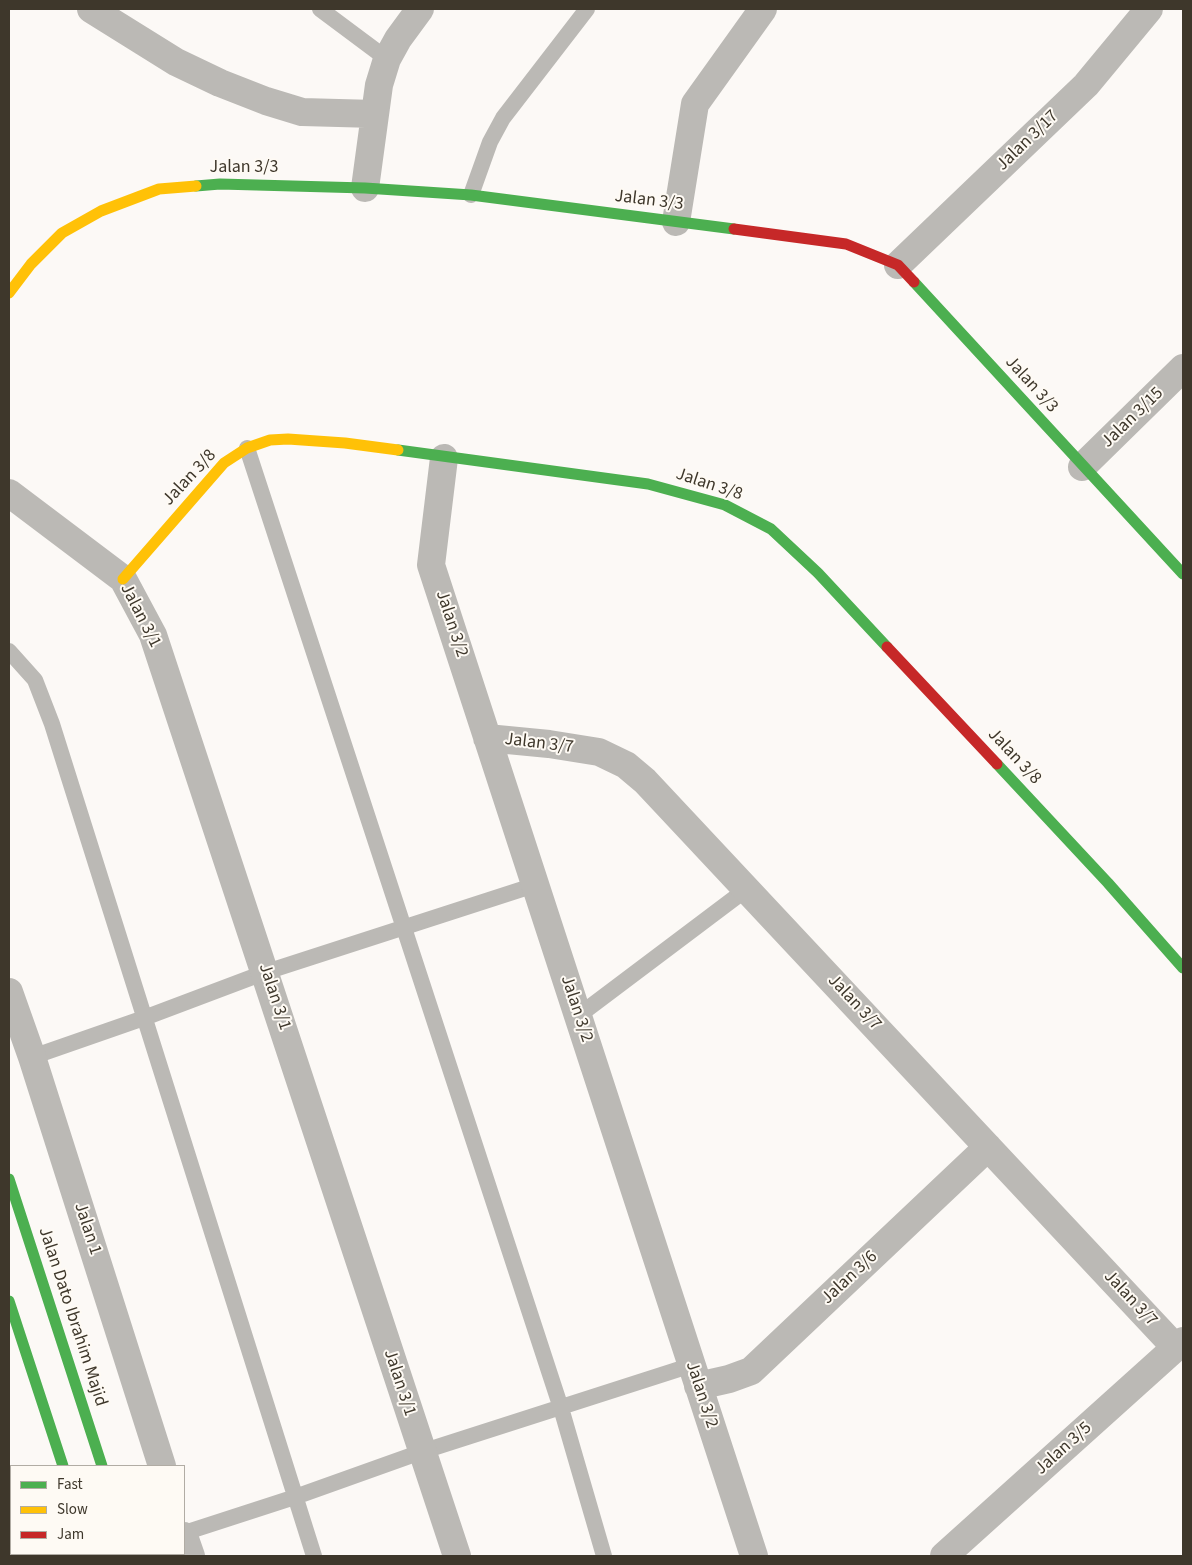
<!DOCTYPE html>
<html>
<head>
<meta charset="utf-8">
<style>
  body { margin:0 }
  #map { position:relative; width:1192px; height:1565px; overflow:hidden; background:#fcf9f6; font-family:"Source Sans 3",sans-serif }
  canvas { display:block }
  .frame { position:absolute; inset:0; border:10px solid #3e372b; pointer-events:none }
  .legend { position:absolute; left:10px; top:1465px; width:175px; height:90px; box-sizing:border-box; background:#fefaf4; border:1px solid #b1aca4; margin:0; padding:6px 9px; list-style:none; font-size:15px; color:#3e372b }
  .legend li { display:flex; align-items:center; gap:10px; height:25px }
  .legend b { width:25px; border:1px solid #b1aca4 }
</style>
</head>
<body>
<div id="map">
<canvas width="1192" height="1565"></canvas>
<div class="frame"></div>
<ul class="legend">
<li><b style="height:6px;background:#4caf50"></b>Fast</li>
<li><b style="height:6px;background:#ffc107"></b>Slow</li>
<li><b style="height:6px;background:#c62828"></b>Jam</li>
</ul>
</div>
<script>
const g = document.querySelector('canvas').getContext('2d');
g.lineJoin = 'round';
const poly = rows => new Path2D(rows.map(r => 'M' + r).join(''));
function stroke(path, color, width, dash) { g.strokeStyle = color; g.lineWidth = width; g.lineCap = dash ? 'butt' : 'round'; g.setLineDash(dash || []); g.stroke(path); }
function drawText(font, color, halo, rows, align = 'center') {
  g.font = font + ' "Source Sans 3",sans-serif'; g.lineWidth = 4; g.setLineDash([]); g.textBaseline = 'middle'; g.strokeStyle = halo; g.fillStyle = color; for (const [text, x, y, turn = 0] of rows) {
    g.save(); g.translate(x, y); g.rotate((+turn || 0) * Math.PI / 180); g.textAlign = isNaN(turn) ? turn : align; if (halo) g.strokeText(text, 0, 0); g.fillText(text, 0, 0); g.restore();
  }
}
stroke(poly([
  [320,9,387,59],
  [471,195,490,142,503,118,587,9],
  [247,448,561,1408,604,1556],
  [9,651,35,680,52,724,314,1556],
  [578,1016,748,888],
  [32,1057,144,1018,266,972,535,885],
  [184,1533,295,1497,421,1452,692,1365]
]), '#bbb9b5', 16);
stroke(poly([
  [91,9,176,62,220,83,266,101,302,112,375,114],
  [365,188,379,85,387,59,398,39,420,9],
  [676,222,695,104,763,9],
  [898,265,1086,85,1149,9],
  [444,458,431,565,754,1556],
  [1082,467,1183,368],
  [9,493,123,579,153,635,457,1556],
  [487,738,549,744,599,752,626,765,645,781,1176,1348],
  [9,992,32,1057,162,1466],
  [698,1386,729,1379,751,1371,988,1147],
  [9,1479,11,1487],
  [184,1536,191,1556],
  [33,1554,34,1556],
  [944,1556,1183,1341]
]), '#bbb9b5', 28);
stroke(poly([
  [196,186,220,184,365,188,471,195,734,229],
  [914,282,1183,574],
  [398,450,648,484,725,505,771,529,818,573,887,647],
  [997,764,1108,883,1183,968],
  [9,1179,102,1466],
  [9,1301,63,1466],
  [91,1554,92,1556],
  [131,1554,131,1556]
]), '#4caf50', 11);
stroke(poly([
  [9,293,31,264,62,233,101,211,159,189,196,186],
  [123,579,224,463,247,448,270,440,288,439,345,443,398,450]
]), '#ffc107', 11);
stroke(poly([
  [734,229,846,244,898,265,914,282],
  [887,647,997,764]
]), '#c62828', 11);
drawText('18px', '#3e372b', '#fefaf4', [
  ["Jalan 3/17",1028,141,-44],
  ["Jalan 3/3",244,168],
  ["Jalan 3/3",649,201,7],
  ["Jalan 3/3",1031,385,48],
  ["Jalan 3/15",1133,418,-44],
  ["Jalan 3/8",190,478,-47],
  ["Jalan 3/8",709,485,18],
  ["Jalan 3/1",140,616,63],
  ["Jalan 3/2",451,624,72],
  ["Jalan 3/7",539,744,7],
  ["Jalan 3/8",1014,757,47],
  ["Jalan 3/1",274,997,72],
  ["Jalan 3/7",854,1003,47],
  ["Jalan 3/2",576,1009,72],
  ["Jalan 1",87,1229,72],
  ["Jalan 3/6",850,1278,-43],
  ["Jalan 3/7",1130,1299,47],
  ["Jalan Dato Ibrahim Majid",72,1317,72],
  ["Jalan 3/1",399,1383,72],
  ["Jalan 3/2",701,1395,72],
  ["Jalan 3/5",1064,1449,-42]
]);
</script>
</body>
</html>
